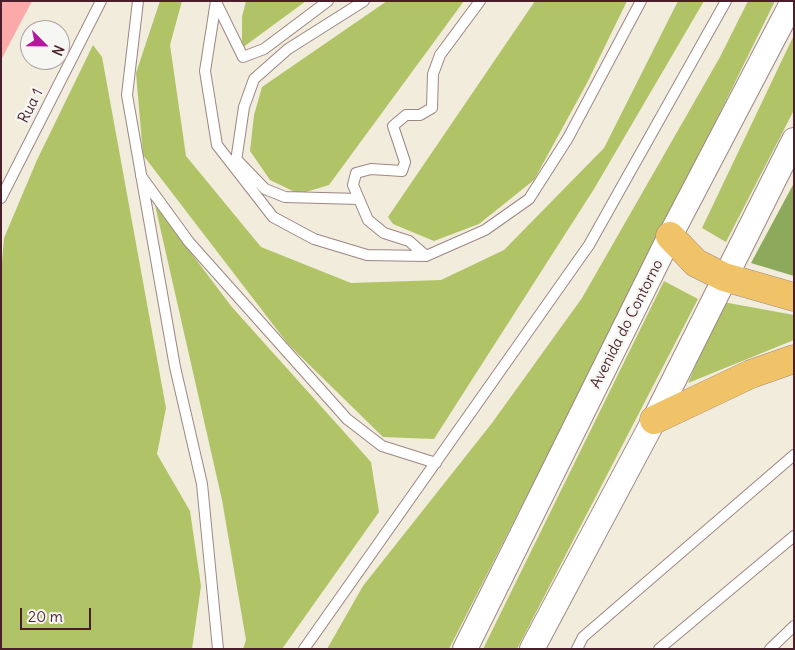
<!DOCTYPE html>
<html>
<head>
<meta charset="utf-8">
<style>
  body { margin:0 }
  #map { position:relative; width:795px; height:650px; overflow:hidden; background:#f1ecdb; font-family:Delius,sans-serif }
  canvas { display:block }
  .frame { position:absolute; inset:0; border:2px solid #4a1f2b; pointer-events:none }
  .north { position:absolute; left:20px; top:20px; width:50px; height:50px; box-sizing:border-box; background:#f6f6f2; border:1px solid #b1a0a2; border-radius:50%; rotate:113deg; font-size:14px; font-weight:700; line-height:20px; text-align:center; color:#4a1f2b }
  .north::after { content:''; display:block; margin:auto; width:18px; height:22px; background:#b5179e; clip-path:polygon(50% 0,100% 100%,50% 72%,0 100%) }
  .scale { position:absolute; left:20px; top:608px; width:71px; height:22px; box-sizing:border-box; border:2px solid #4a1f2b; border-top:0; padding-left:6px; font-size:15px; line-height:18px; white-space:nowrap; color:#4a1f2b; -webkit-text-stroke:4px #f6f6f2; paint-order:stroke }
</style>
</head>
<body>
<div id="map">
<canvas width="795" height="650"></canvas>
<div class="frame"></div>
<div class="north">N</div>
<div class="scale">20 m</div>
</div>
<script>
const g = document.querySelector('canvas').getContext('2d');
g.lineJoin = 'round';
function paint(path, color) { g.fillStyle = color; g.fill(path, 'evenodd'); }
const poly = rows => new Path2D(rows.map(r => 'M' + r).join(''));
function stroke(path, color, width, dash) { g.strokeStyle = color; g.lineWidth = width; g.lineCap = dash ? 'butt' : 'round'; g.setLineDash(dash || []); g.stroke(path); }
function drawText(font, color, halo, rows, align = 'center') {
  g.font = font + ' Delius,sans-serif'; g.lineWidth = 5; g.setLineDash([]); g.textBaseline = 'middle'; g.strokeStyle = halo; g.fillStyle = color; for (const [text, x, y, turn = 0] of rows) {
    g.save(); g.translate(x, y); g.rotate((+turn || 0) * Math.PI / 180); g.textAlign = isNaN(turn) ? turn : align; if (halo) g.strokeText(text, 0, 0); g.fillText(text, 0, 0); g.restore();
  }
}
paint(poly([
  [160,1,182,1,170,45,186,156,261,247,351,283,441,280,504,250,604,148,678,1,704,1,594,189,434,439,383,437,288,344,143,155,136,73],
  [246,1,306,1,242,48,242,17],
  [387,1,464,1,329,185,299,194,270,180,250,151,254,115,262,87],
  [535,1,627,1,587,83,534,180,479,224,434,241,393,224,388,217],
  [748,1,775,1,676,202,449,649,327,649,363,586,492,423,582,298,720,57],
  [794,35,794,110,726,242,702,228],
  [93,45,102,57,166,408,157,454,190,511,201,586,192,649,1,649,1,273,4,238,37,160],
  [155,205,231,306,371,462,379,512,282,649,243,649,246,640,222,500],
  [664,281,698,299,517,649,483,649],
  [723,302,794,315,794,340,688,383]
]), '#b1c367');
paint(poly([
  [794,183,794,276,751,263]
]), '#8ca95c');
paint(poly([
  [1,1,32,1,1,60]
]), '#fcaaa9');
const service = poly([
  [138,1,127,95,175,367,202,484,218,649],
  [216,1,205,71,217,145,273,217,314,239,367,255,426,256,485,230,529,199,568,138,641,1],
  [216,2,243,57,264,49,328,1],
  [236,159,265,189,285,197,359,199],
  [235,168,244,107,254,79,288,49,364,1],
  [141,176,189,242,347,419,382,446,436,463],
  [1,198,101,1],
  [426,256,409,241,384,233,368,220,353,185,356,173,371,169,402,171,405,162,393,126,406,115,420,115,432,108,433,74,440,55,480,1],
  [304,649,589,245,726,1],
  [577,649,583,637,794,455],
  [659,649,794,536],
  [770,649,794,626]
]);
const tertiary = poly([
  [465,649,670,236,793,1],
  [532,649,654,420,794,140]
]);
const motorway = poly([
  [670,236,696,263,724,277,794,297],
  [654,420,751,374,794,359]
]);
stroke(service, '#9e8683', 12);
stroke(tertiary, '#9e8683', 26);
stroke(motorway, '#9e8683', 29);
stroke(service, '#fff', 10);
stroke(tertiary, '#fff', 24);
stroke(motorway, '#f1c369', 28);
drawText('15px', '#4a1f2b', '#f6f6f2', [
  ["Rua 1",31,106,-63],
  ["Avenida do Contorno",627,324,-63]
]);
</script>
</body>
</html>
